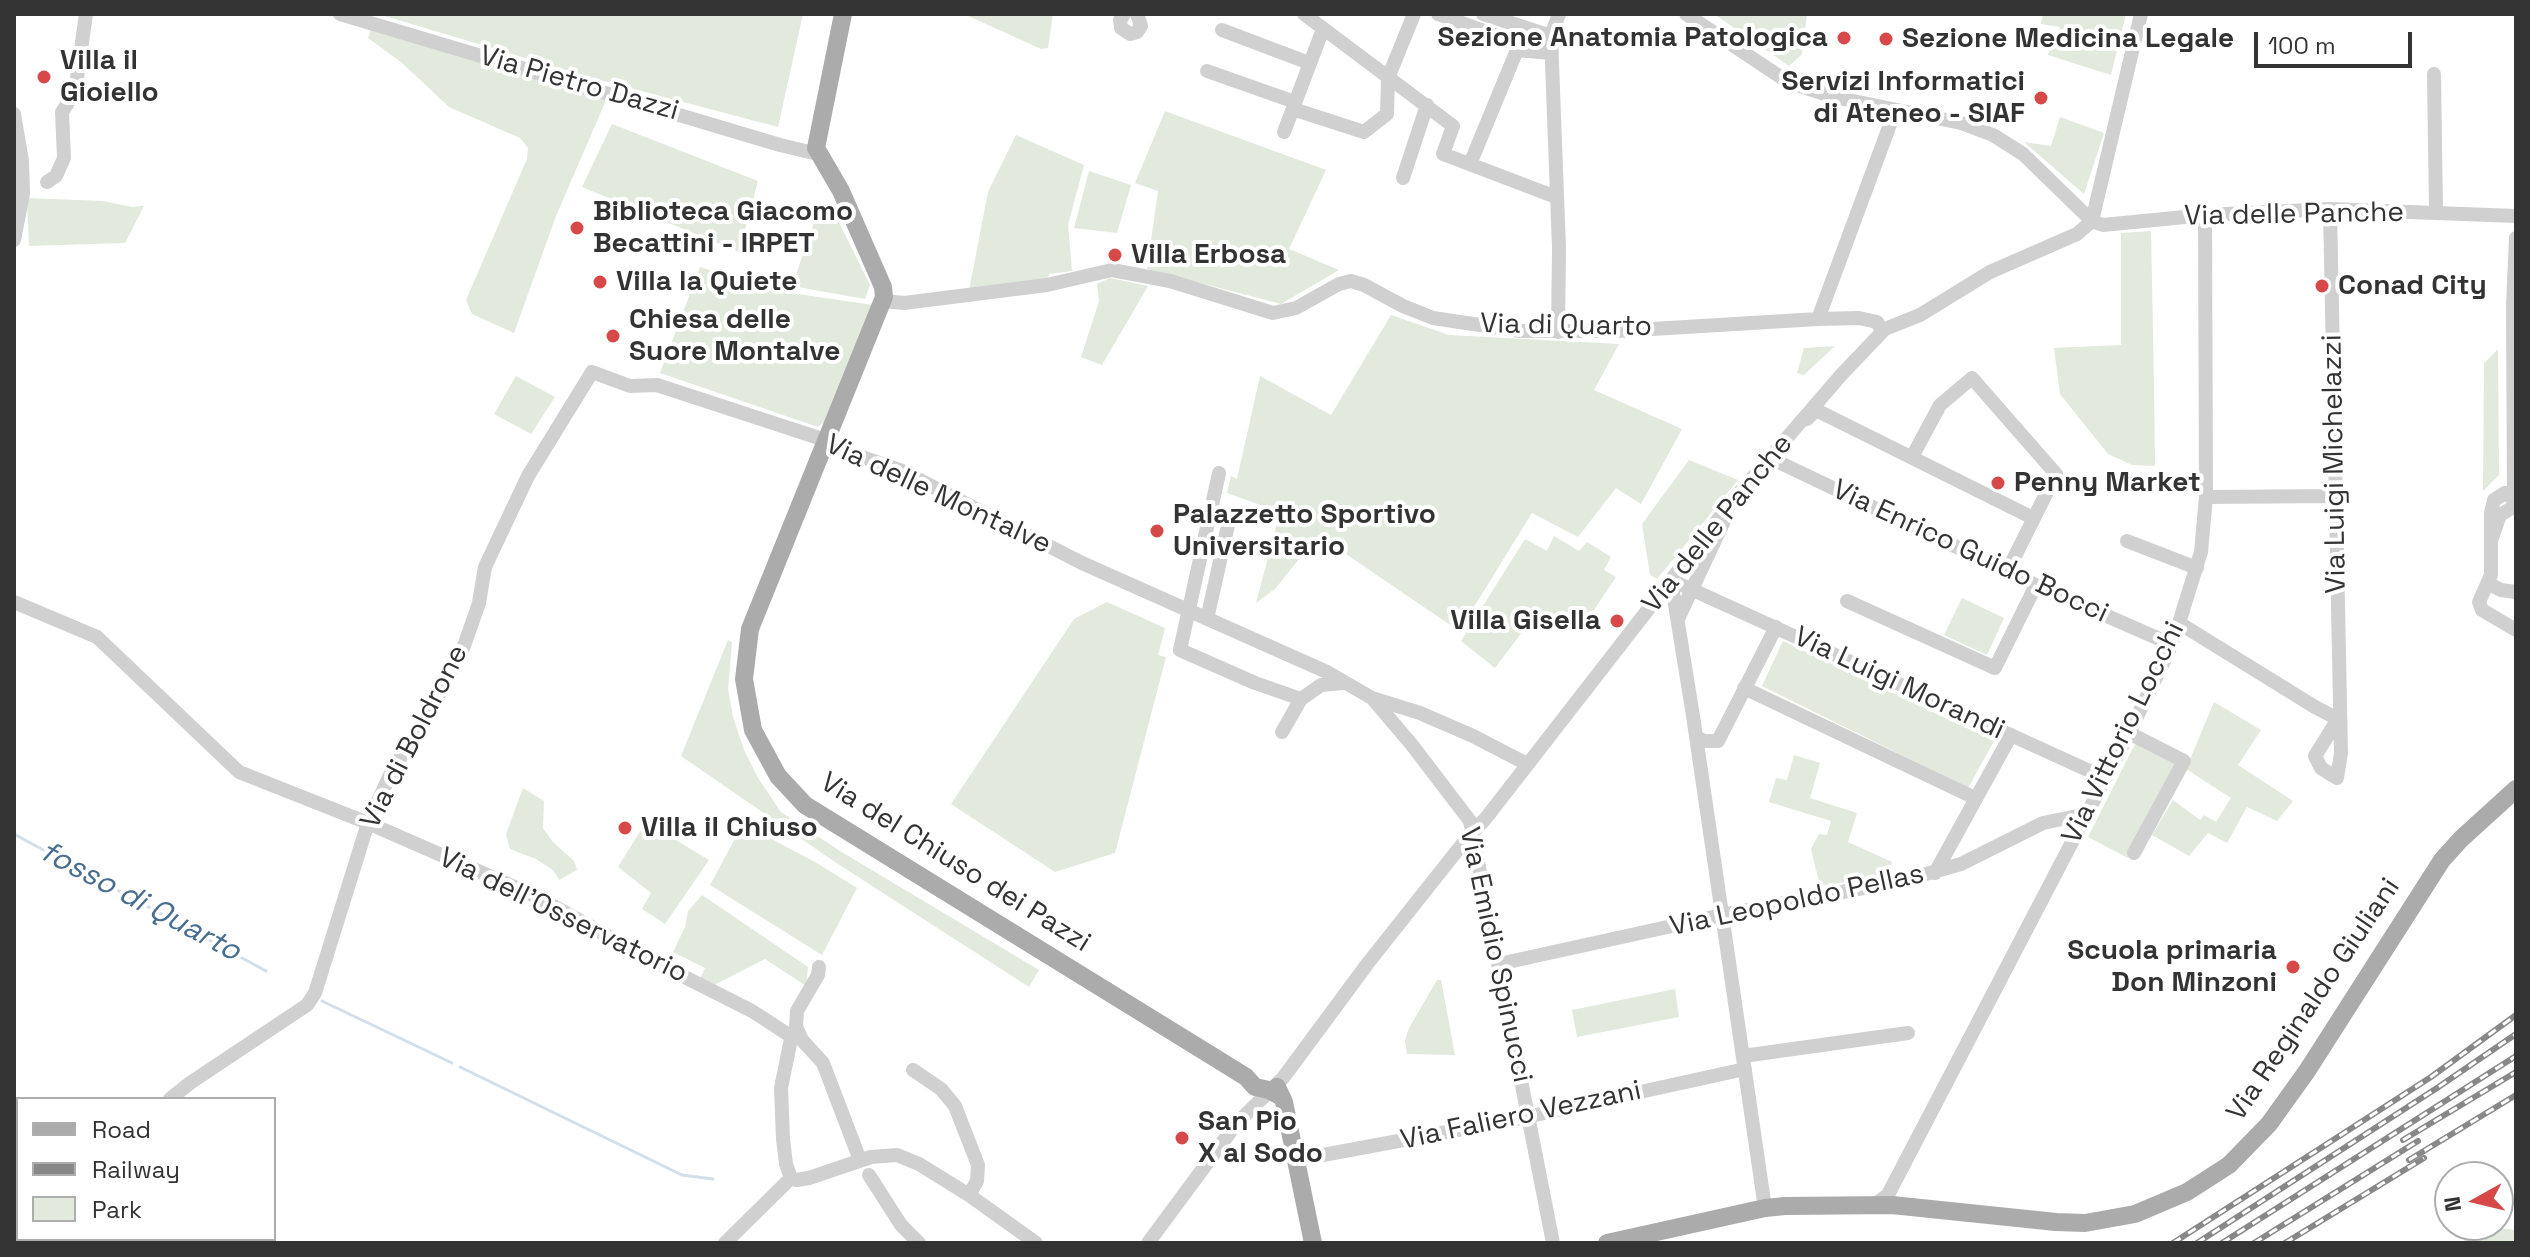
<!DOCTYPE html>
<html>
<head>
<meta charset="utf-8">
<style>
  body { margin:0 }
  #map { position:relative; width:2530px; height:1257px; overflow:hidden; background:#fff; font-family:"Space Grotesk",sans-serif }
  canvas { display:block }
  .frame { position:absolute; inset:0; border:16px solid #333; pointer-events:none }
  .legend { position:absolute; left:16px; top:1097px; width:260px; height:144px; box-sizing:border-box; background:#fff; border:2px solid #adadad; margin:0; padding:10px 14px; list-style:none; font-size:24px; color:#333 }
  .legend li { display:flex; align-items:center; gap:16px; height:40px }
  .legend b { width:40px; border:2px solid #adadad }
  .north { position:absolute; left:2434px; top:1161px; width:80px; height:80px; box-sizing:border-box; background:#fff; border:2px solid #adadad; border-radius:50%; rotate:262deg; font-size:22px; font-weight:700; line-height:32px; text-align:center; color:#333 }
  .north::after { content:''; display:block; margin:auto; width:28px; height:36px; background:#d74948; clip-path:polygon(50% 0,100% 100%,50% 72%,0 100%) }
  .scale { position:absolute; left:2254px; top:32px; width:158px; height:36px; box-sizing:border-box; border:4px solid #333; border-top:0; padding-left:10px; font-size:24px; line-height:28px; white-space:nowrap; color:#333; -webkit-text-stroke:6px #fff; paint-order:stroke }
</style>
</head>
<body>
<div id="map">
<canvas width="2530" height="1257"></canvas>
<div class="frame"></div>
<ul class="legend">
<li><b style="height:10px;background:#ababab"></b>Road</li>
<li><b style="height:10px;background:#888"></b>Railway</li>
<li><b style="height:22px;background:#e2e9dd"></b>Park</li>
</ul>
<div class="north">N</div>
<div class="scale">100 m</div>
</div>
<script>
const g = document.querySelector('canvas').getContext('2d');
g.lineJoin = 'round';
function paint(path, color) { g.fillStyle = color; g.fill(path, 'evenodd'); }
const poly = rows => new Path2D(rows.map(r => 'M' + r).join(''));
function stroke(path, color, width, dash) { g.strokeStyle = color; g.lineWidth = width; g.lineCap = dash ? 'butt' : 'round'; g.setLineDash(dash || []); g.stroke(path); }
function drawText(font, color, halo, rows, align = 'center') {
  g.font = font + ' "Space Grotesk",sans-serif'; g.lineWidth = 8; g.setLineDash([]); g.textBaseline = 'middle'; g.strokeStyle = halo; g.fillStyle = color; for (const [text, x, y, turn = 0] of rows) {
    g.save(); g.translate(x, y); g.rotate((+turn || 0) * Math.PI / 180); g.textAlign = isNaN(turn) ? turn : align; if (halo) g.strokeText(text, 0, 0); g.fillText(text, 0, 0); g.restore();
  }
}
paint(poly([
  [378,14,803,14,778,127,592,78],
  [964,14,1053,14,1048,48,1041,49],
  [1714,14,1807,14,1802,54,1789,66],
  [2043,14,2126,14,2111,75,2048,55,2060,27,2041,24],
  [371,29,607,98,556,216,514,333,472,314,466,300,527,159,528,148,520,138,449,107,401,62,368,38],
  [1165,111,1326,170,1289,249,1339,270,1281,304,1147,269,1158,191,1135,183],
  [2060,117,2104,133,2084,194,2024,142,2051,146],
  [612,124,758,181,739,252,582,187],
  [1016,135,1084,165,1068,225,1072,271,1049,274,1047,280,969,290,988,192],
  [1089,171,1131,185,1117,233,1074,228],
  [27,198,103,201,132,207,144,206,125,243,29,246],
  [820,205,832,208,870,285,865,299,792,286],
  [2151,231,2154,387,2155,466,2132,465,2108,454,2060,394,2054,348,2121,345,2121,233],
  [700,267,778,291,873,305,824,422,818,427,660,373],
  [1110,278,1148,286,1102,365,1081,357,1099,301,1097,284],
  [1391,315,1449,335,1619,344,1594,390,1682,429,1641,504,1616,488,1578,537,1532,513,1459,631,1318,535,1276,588,1256,603,1280,512,1227,493,1231,476,1237,479,1260,376,1331,415],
  [1835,346,1804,375,1797,373,1804,348],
  [2498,349,2499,475,2483,491,2484,363],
  [516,376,555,397,531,434,494,414],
  [1689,460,1738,480,1657,579,1650,575,1642,524],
  [1554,536,1579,551,1587,542,1611,557,1604,570,1616,577,1594,610,1552,629,1532,619,1495,668,1461,641,1525,539,1547,551],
  [1962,598,2004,618,1987,655,1944,635],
  [1107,602,1165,628,1158,655,1166,657,1115,853,1055,872,951,804,1074,619],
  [728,640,732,642,728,690,733,717,744,750,758,778,781,812,840,851,1039,970,1029,987,835,862,681,756],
  [1783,641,1994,741,1968,788,1762,686],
  [2214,702,2261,730,2238,765,2293,801,2277,821,2247,807,2227,843,2208,833,2189,856,2152,835,2173,800,2200,820,2204,815,2216,822,2231,798,2186,769],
  [2136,742,2176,763,2128,858,2088,837],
  [1794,755,1820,763,1810,798,1857,813,1848,842,1892,862,1889,875,1820,886,1811,849,1819,834,1827,835,1831,821,1769,802,1776,778,1787,780],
  [523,788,544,801,543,828,552,841,574,861,577,870,559,880,553,870,536,859,510,849,506,834],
  [646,822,709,860,665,924,642,909,651,893,618,867],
  [743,824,815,862,857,888,822,955,710,885],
  [702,895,808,967,806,986,765,959,712,986,699,981,705,968,673,952,685,927,688,911],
  [1437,980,1441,980,1455,1055,1407,1054,1405,1040,1409,1028],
  [1675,989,1679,1017,1577,1037,1572,1010],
  [2471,1225,2516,1230,2516,1243,2463,1243]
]), '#e2e9dd');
stroke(poly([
  [14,834,266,971],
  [322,1001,452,1063],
  [460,1067,682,1175,713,1179]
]), '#d2dfeb', 3);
stroke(poly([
  [340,14,780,145,818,154],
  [1124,14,1120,20,1121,28,1130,34,1137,32,1141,26,1137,14],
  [1304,14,1453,126,1443,154,1556,197],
  [1438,14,1519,44,1517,50],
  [1483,14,1551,36],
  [1686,14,1788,82,1834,97,1961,123,1993,135,2023,154,2092,221,2103,225,2205,215,2330,209,2516,216],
  [1222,30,1309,63],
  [1517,50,1551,53],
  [1207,71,1295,102],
  [2434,74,2436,212],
  [1293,106,1299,111,1364,132,1387,114,1388,78,1414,14],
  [14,114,22,161,23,194,14,240],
  [1284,132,1323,29],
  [1470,164,1517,50],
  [1403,178,1427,105],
  [47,182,56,176,64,158,62,112,75,92,86,14],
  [2330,209,2341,753,2337,778,2321,768,2315,756,2338,719],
  [2092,221,2141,14],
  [884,301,904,303,1047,285,1112,270,1170,281,1273,313,1296,308,1339,284,1351,281,1364,285,1403,306,1433,318,1520,331,1619,331,1818,319,1859,318,1877,322,1882,331],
  [1818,319,1895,111],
  [1558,332,1559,248,1551,36,1559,14],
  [1807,419,1816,410,2033,518],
  [1912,457,1940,405,1972,378,2056,474,2008,570],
  [1770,458,2036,585,2171,644],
  [1219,473,1180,650,1255,683,1301,699],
  [2206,497,2337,496],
  [2513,499,2505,493,2494,500,2491,513,2491,575,2479,602,2482,610,2516,630],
  [2492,538,2500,515,2512,508,2514,503,2513,306,2516,238],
  [2127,541,2197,568],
  [1671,580,1693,716,1765,1208],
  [1671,580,2105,778],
  [2489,584,2501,590,2516,592],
  [1847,601,1995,668,2036,585],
  [14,602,97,637,239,772,368,823,535,896,653,961,752,1011,789,1035,791,1039,781,1088,783,1139,786,1164,791,1178],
  [1207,619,1229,521],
  [1678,619,1724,521],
  [2179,623,2315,707,2338,719],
  [1744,688,1975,798],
  [1372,698,1412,745,1470,821,1553,1243],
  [1282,732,1301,699,1321,685,1343,683],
  [2129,733,2184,761,2134,853],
  [1696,737,1704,741,1718,741,1776,627],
  [1935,873,2011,735],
  [1499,964,1722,915,1905,880,1961,864,2043,823,2087,814],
  [819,967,818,975,797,1011,796,1027,802,1040,823,1063,860,1160],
  [1743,1056,1908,1033],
  [913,1070,941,1089,955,1106,978,1165,977,1181,969,1195],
  [170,1099,190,1083,307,1005,315,993,368,823,391,773,440,693,464,646,479,603,485,567,528,476,592,372,630,386,657,385,816,437,833,447,900,470,1082,563,1327,672,1372,698,1420,713,1473,736,1527,764],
  [1296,1160,1517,1119,1745,1069],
  [869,1175,901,1225,919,1243],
  [791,1178,797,1180,809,1178,871,1157,897,1155,919,1164,969,1195,1036,1243],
  [1875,1204,1888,1195,1892,1187,2129,733,2168,653,2179,623,2201,552,2206,497,2205,215],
  [92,1243,93,1239],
  [725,1243,791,1178],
  [1148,1243,1236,1124,1283,1078,1368,963,1464,842,1486,818,1734,499,1842,374,1885,329,1920,315,1990,272,2077,234,2092,221]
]), '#d0d0d0', 14);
stroke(poly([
  [843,14,816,148,841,191,883,287,884,297,750,629,744,679,753,730,778,776,805,805,1217,1059,1246,1077,1255,1087,1269,1090,1282,1097],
  [1277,1087,1284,1102,1313,1243],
  [1607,1243,1765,1208,1785,1206,1892,1205,2056,1222,2085,1223,2135,1214,2187,1192,2229,1165,2269,1124,2307,1071,2442,860,2461,839,2516,789]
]), '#ababab', 18);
const rail = poly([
  [2403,1140,2516,1072],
  [2409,1160,2516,1095],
  [2173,1243,2431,1077,2516,1015],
  [2197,1243,2437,1088,2516,1034],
  [2222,1243,2516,1056],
  [2254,1243,2418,1141],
  [2285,1243,2424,1158]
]);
stroke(rail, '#888', 6);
stroke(rail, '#fff', 3, [9]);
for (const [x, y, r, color] of [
  [1844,38,8,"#d74948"],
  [1886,39,8,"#d74948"],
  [44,77,8,"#d74948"],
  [2041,98,8,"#d74948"],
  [577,228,8,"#d74948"],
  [1115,255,8,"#d74948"],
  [600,282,8,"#d74948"],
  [2322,286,8,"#d74948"],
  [613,336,8,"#d74948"],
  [1998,483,8,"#d74948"],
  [1157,531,8,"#d74948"],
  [1617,621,8,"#d74948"],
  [625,828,8,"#d74948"],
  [2293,967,8,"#d74948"],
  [1182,1138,8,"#d74948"]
]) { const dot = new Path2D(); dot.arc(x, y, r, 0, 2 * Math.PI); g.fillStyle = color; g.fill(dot); stroke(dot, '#fff', 3); }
drawText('bold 28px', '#333', '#fff', [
  ["Sezione Anatomia Patologica",1828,38,"right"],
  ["Sezione Medicina Legale",1902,39],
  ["Villa il",60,61],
  ["Gioiello",60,93],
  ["Servizi Informatici",2025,82,"right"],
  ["di Ateneo - SIAF",2025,114,"right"],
  ["Biblioteca Giacomo",593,212],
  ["Becattini - IRPET",593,244],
  ["Villa Erbosa",1131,255],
  ["Villa la Quiete",616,282],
  ["Conad City",2338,286],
  ["Chiesa delle",629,320],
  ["Suore Montalve",629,352],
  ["Penny Market",2014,483],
  ["Palazzetto Sportivo",1173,515],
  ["Universitario",1173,547],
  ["Villa Gisella",1601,621,"right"],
  ["Villa il Chiuso",641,828],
  ["Scuola primaria",2277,951,"right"],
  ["Don Minzoni",2277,983,"right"],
  ["San Pio",1198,1122],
  ["X al Sodo",1198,1154]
], 'left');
drawText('28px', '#333', '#fff', [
  ["Via Pietro Dazzi",579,84,16],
  ["Via delle Panche",2294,215,-1],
  ["Via di Quarto",1566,326,1],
  ["Via Luigi Michelazzi",2335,464,-91],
  ["Via delle Montalve",938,495,25],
  ["Via delle Panche",1718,524,-51],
  ["Via Enrico Guido Bocci",1970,552,25],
  ["Via Luigi Morandi",1899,684,25],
  ["Via Vittorio Locchi",2124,733,-64],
  ["Via di Boldrone",415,737,-63],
  ["Via del Chiuso dei Pazzi",955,863,32],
  ["Via Leopoldo Pellas",1797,901,-12],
  ["Via dell'Osservatorio",563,916,26],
  ["Via Emidio Spinucci",1495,955,78],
  ["Via Reginaldo Giuliani",2314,1000,-56],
  ["Via Faliero Vezzani",1521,1116,-12]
]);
drawText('italic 30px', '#466d90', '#fff', [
  ["fosso di Quarto",140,902,28]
]);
</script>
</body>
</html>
